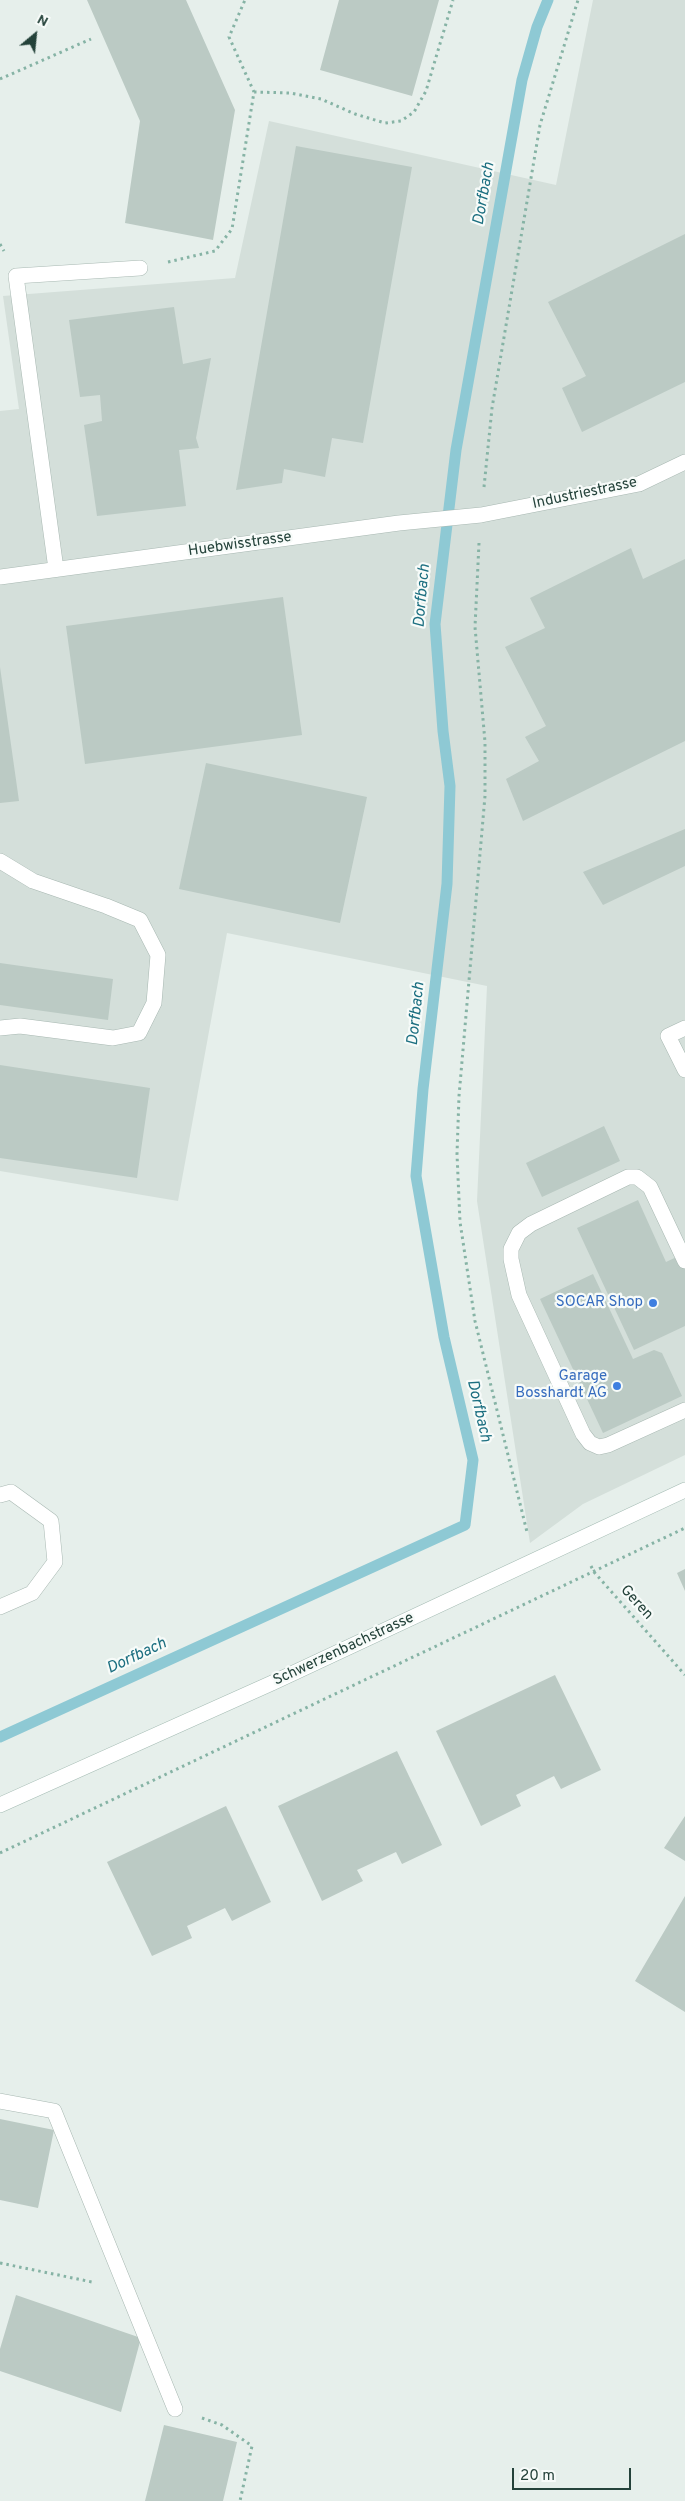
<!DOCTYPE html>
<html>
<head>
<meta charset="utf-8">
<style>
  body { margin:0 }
  #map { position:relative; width:685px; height:2501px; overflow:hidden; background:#e6efeb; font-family:Overpass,sans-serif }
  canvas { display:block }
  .north { position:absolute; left:10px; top:10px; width:50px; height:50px; -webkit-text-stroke:4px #f7fbf9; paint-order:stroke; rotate:28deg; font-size:14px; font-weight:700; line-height:20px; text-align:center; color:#24423a }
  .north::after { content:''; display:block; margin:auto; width:18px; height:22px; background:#24423a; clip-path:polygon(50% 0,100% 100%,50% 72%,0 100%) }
  .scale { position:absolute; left:512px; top:2468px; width:119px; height:22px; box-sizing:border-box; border:2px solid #24423a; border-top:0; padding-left:6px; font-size:15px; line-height:18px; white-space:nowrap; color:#24423a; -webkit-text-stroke:4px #f7fbf9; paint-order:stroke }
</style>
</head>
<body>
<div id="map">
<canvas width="685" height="2501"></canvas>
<div class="north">N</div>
<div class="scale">20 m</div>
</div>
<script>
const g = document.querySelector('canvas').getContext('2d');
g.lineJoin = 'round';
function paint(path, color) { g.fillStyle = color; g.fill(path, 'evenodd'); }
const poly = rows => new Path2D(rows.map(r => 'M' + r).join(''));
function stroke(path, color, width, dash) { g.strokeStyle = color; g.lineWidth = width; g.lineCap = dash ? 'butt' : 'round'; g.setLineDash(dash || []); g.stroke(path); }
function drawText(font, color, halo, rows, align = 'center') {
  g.font = font + ' Overpass,sans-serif'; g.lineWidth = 4.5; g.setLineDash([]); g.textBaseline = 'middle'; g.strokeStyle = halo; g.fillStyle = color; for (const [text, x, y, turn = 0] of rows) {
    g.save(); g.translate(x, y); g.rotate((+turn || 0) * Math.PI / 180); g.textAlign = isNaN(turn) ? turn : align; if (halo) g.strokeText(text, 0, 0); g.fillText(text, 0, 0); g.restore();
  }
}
paint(poly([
  [593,0,685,0,685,1455,583,1504,530,1543,477,1201,487,986,227,933,178,1201,0,1171,0,411,19,409,3,296,235,278,269,121,556,185]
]), '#d4dfda');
stroke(poly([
  [0,1737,465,1525,473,1460,444,1337,416,1176,423,1089,447,884,450,786,443,731,435,624,456,450,522,80,537,27,548,0]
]), '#8ec9d4', 11);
paint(poly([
  [87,0,186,0,235,110,213,240,125,223,140,121],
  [339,0,439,0,412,96,320,70],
  [296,146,412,167,363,443,332,438,325,477,284,469,282,483,236,490],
  [685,234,685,382,582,432,562,388,586,376,548,302],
  [174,307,183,364,211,358,196,438,199,448,179,450,186,506,97,516,84,425,102,421,100,395,80,397,69,320],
  [631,548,643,579,685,559,685,741,523,821,506,779,539,761,525,737,546,726,505,647,545,628,530,598],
  [283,597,302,735,85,764,66,626],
  [0,667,19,801,0,803],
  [206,763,367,797,340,923,179,889],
  [685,829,685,866,603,905,583,872],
  [0,963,113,979,108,1020,0,1005],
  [0,1065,150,1088,137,1178,0,1158],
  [604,1126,620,1161,542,1197,526,1163],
  [638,1200,666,1262,685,1253,685,1326,634,1350,577,1228],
  [593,1274,633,1359,654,1350,662,1353,682,1396,603,1433,540,1299],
  [685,1569,685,1591,677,1573],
  [555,1675,601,1770,561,1789,554,1776,516,1795,521,1806,481,1826,436,1731],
  [397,1751,442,1845,402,1864,396,1852,357,1870,363,1881,322,1901,278,1806],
  [226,1806,271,1902,232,1921,225,1908,187,1926,192,1938,152,1956,107,1862],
  [685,1816,685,1861,664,1848],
  [685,1896,685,2012,635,1981],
  [0,2119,54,2130,38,2208,0,2200],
  [16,2295,141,2338,121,2412,0,2371,0,2349],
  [164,2425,237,2442,223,2501,145,2501]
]), '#bbcac4');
const service = poly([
  [56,569,16,276,140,268],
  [0,861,33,881,106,906,140,920,158,955,154,1003,139,1033,113,1038,20,1026,0,1028],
  [685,1028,668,1036,685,1070],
  [685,1261,650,1187,637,1177,628,1177,531,1224,519,1233,511,1249,511,1259,519,1295,583,1434,590,1443,599,1447,608,1445,685,1410],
  [0,1495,11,1492,51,1521,55,1562,32,1593,0,1607],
  [0,2101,54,2111,175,2409]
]);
const minor = poly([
  [0,577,399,523,481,515,639,484,685,462]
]);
const secondary = poly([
  [0,1805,272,1683,685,1490]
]);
stroke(service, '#a8b8b2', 16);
stroke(minor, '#a8b8b2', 16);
stroke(secondary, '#a4bbb3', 16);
stroke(poly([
  [0,79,91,39],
  [254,92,290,93,321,99,355,114,385,123,401,121,414,112,426,91,453,0],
  [0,244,4,251],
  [168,262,215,251,232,229,254,92,229,37,245,0],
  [484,487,492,408,540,125,578,0],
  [479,543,475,627,485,742,485,796,459,1096,457,1154,460,1222,475,1321,527,1532],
  [591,1566,594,1572,685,1675],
  [0,1853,685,1528],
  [0,2263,92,2282],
  [202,2418,222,2425,252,2446,240,2501]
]), '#86b3a5', 3, [2.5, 4]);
stroke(service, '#fff', 15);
stroke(minor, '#fff', 15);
stroke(secondary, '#fff', 15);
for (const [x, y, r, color] of [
  [653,1303,5,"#3f7fe0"],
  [617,1386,5,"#3f7fe0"]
]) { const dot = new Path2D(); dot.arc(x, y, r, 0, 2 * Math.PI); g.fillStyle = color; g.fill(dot); stroke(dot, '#f7fbf9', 2); }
drawText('15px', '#24423a', '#f7fbf9', [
  ["Industriestrasse",585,494,-12],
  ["Huebwisstrasse",240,545,-8],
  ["Geren",636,1603,48],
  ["Schwerzenbachstrasse",344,1650,-25]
]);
drawText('15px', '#366cbe', '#f7fbf9', [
  ["SOCAR Shop",643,1303],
  ["Garage",607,1377],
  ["Bosshardt AG",607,1394]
], 'right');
drawText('italic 16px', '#1c6f80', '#f7fbf9', [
  ["Dorfbach",485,194,-80],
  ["Dorfbach",423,596,-85],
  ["Dorfbach",417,1014,-84],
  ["Dorfbach",478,1411,77],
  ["Dorfbach",137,1657,-25]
]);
</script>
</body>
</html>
